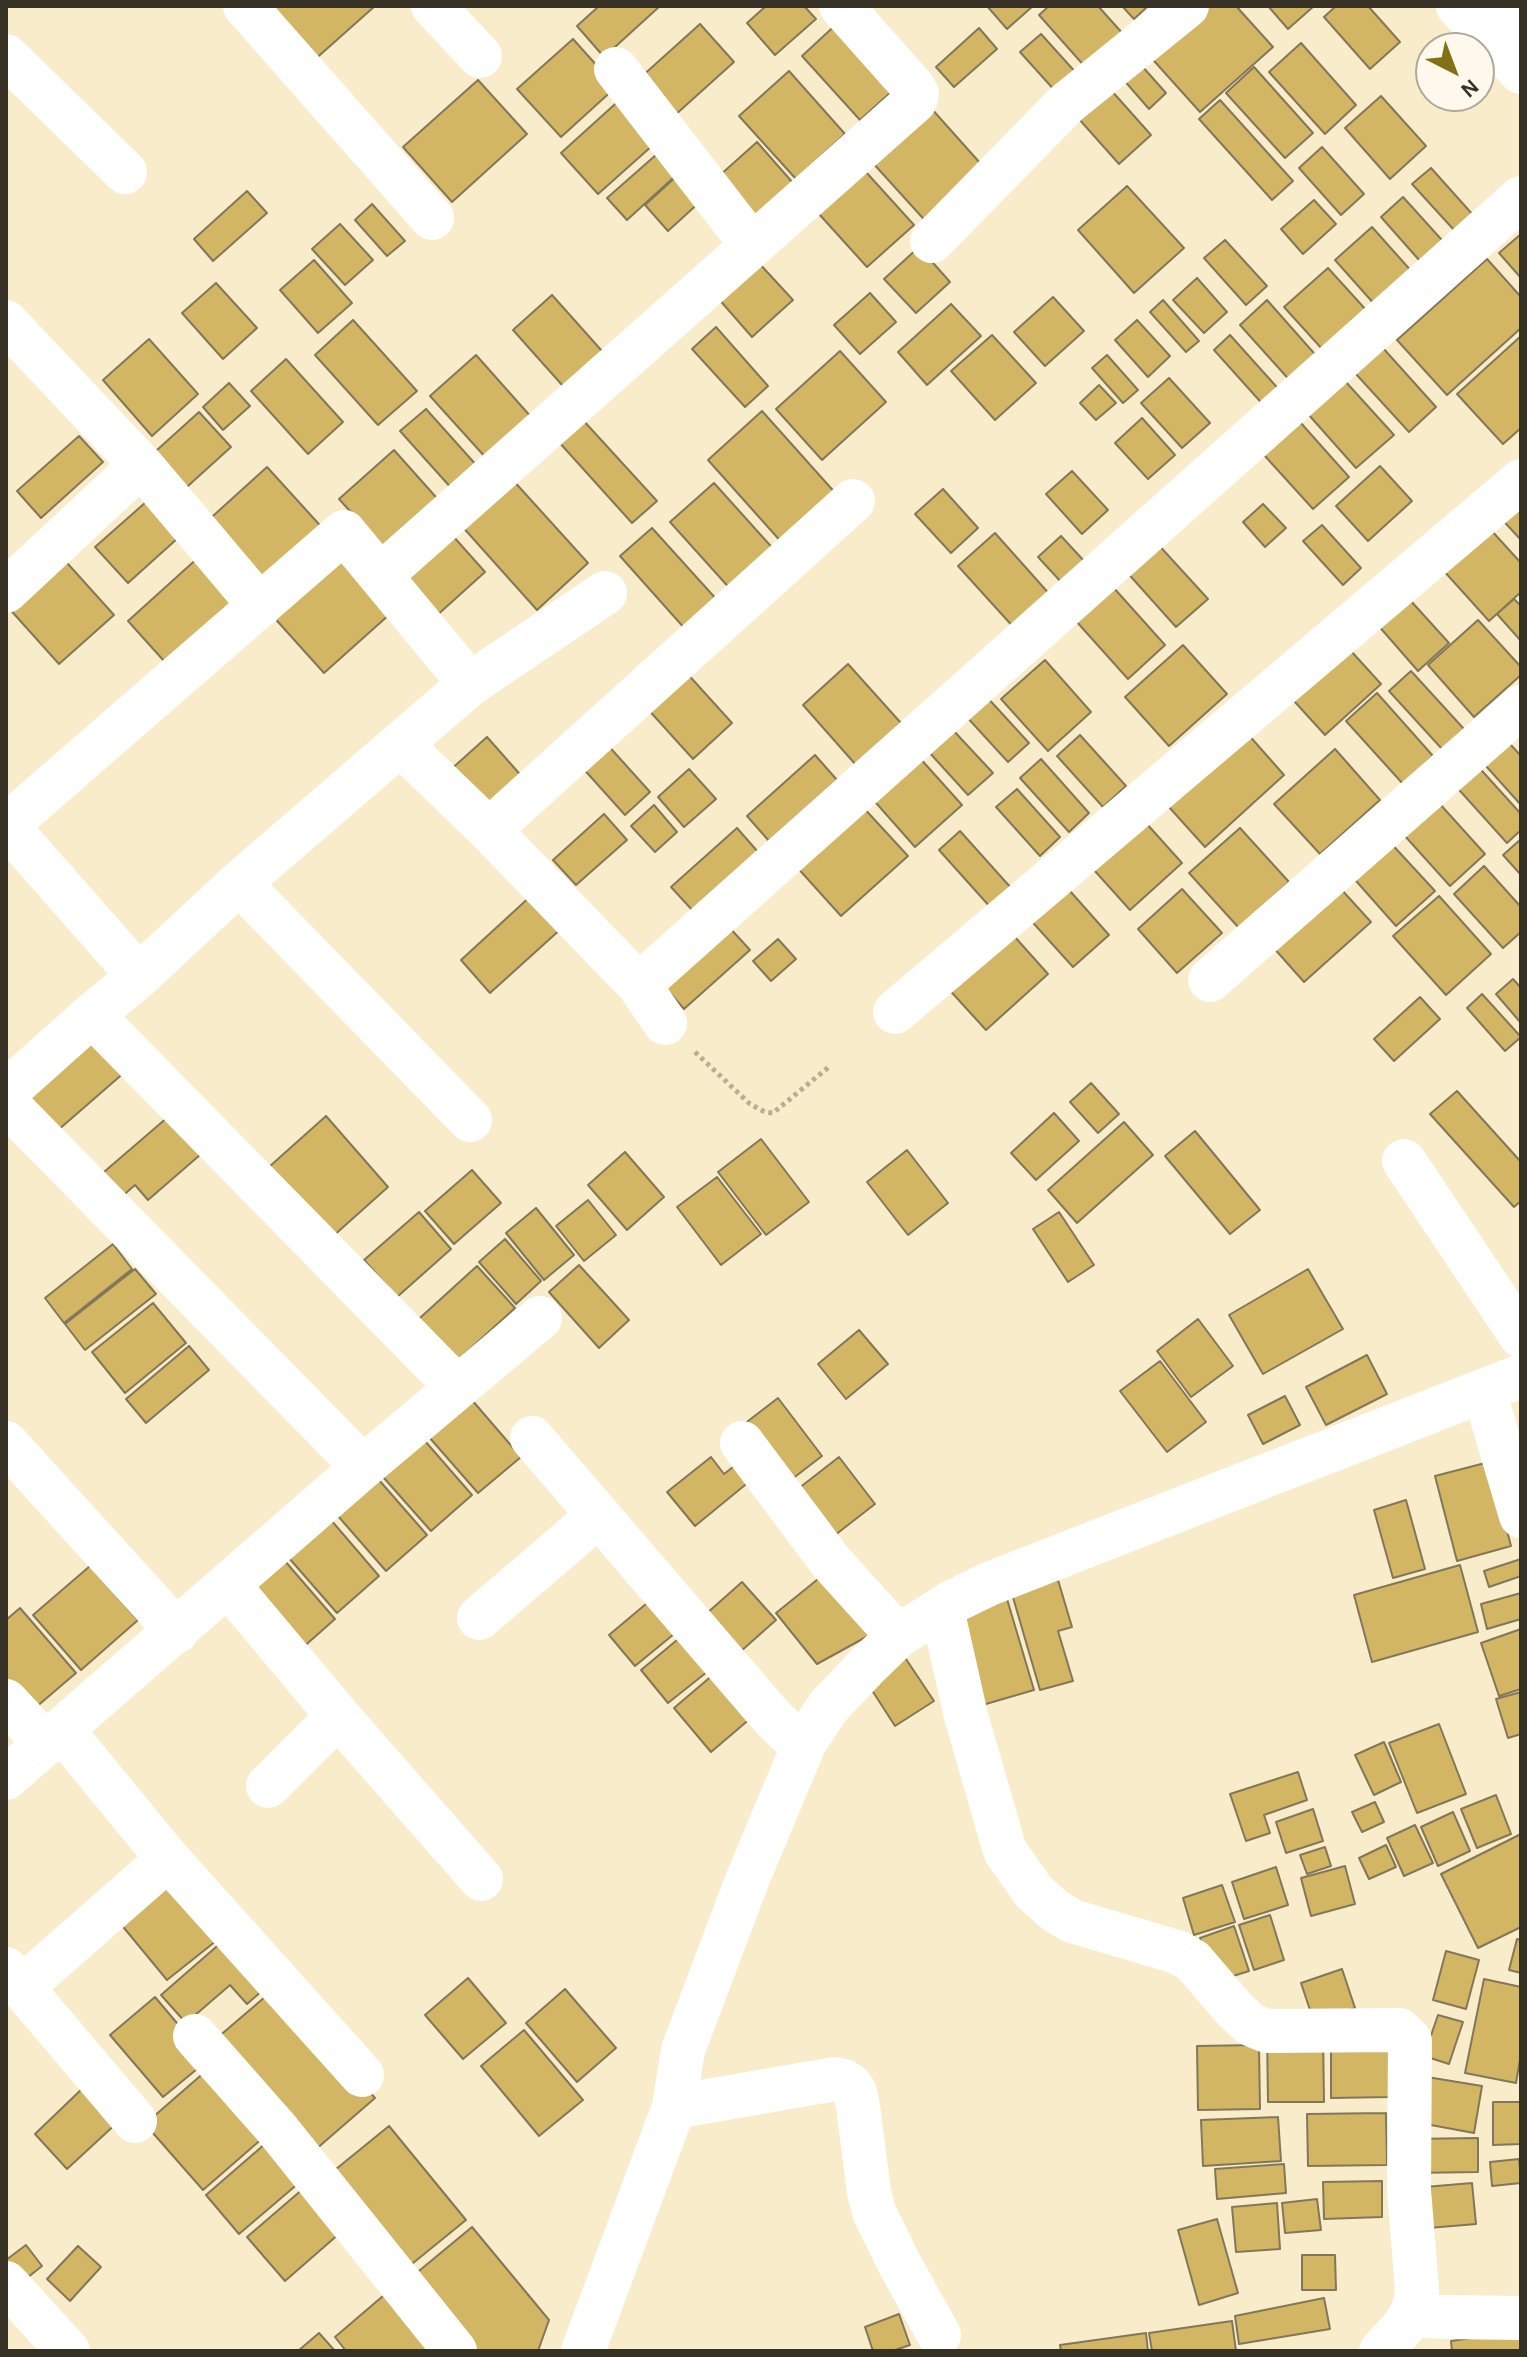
<!DOCTYPE html>
<html>
<head>
<meta charset="utf-8">
<style>
  body { margin:0 }
  #map { position:relative; width:1527px; height:2357px; overflow:hidden; background:#f8ecca; font-family:"Alegreya Sans",sans-serif }
  canvas { display:block }
  .frame { position:absolute; inset:0; border:8px solid #363124; pointer-events:none }
  .north { position:absolute; left:1415px; top:32px; width:80px; height:80px; box-sizing:border-box; background:#fef9ec; border:2px solid #aea99c; border-radius:50%; rotate:138deg; font-size:22px; font-weight:700; line-height:32px; text-align:center; color:#363124 }
  .north::after { content:''; display:block; margin:auto; width:28px; height:36px; background:#837213; clip-path:polygon(50% 0,100% 100%,50% 72%,0 100%) }
</style>
</head>
<body>
<div id="map">
<canvas width="1527" height="2357"></canvas>
<div class="frame"></div>
<div class="north">N</div>
</div>
<script>
const g = document.querySelector('canvas').getContext('2d');
g.lineJoin = 'round';
function paint(path, color) { g.fillStyle = color; g.fill(path, 'evenodd'); }
const poly = rows => new Path2D(rows.map(r => 'M' + r).join(''));
function stroke(path, color, width, dash) { g.strokeStyle = color; g.lineWidth = width; g.lineCap = dash ? 'butt' : 'round'; g.setLineDash(dash || []); g.stroke(path); }
const building = poly([
  [263,6,375,6,312,62,263,6],
  [599,6,660,6,604,57,577,26,599,6],
  [766,6,804,6,816,19,775,55,747,23,766,6],
  [987,6,1033,6,1007,29,987,6],
  [1049,6,1098,6,1124,35,1087,69,1039,15,1049,6],
  [1122,6,1148,6,1134,19,1122,6],
  [1197,6,1236,6,1273,47,1200,112,1146,52,1197,6],
  [1268,6,1314,6,1288,29,1268,6],
  [1336,6,1368,6,1400,42,1370,69,1324,17,1336,6],
  [842,19,900,84,860,120,802,56,842,19],
  [700,24,734,62,674,116,640,78,700,24],
  [979,28,997,49,954,87,936,67,979,28],
  [1041,34,1078,75,1057,93,1020,52,1041,34],
  [573,39,616,87,561,137,517,89,573,39],
  [1301,43,1356,105,1325,134,1269,72,1301,43],
  [1133,56,1166,93,1149,109,1116,71,1133,56],
  [1254,67,1313,133,1285,158,1226,93,1254,67],
  [789,71,845,134,796,179,739,116,789,71],
  [478,80,527,134,452,202,403,147,478,80],
  [1102,80,1151,135,1119,164,1070,109,1102,80],
  [624,96,662,137,598,194,561,153,624,96],
  [1381,96,1426,146,1390,179,1345,128,1381,96],
  [922,98,989,173,930,226,862,151,922,98],
  [1220,100,1293,181,1272,200,1199,119,1220,100],
  [757,142,793,183,746,225,709,185,757,142],
  [665,147,684,168,627,220,607,198,665,147],
  [1322,147,1364,194,1341,215,1299,168,1322,147],
  [856,161,914,225,867,267,809,203,856,161],
  [1431,168,1482,225,1464,241,1412,184,1431,168],
  [679,174,702,200,668,231,645,205,679,174],
  [1127,186,1184,248,1134,293,1078,230,1127,186],
  [247,191,267,213,213,261,194,239,247,191],
  [1403,197,1450,249,1427,269,1381,217,1403,197],
  [1314,200,1336,224,1303,254,1281,229,1314,200],
  [372,204,405,241,387,256,355,220,372,204],
  [340,224,373,260,345,285,312,249,340,224],
  [1372,227,1413,273,1376,306,1335,260,1372,227],
  [1521,234,1521,278,1499,253,1521,234],
  [1225,240,1267,286,1246,305,1204,258,1225,240],
  [919,247,950,282,916,313,884,279,919,247],
  [1487,259,1521,297,1521,328,1447,395,1397,340,1487,259],
  [314,260,352,303,318,333,280,290,314,260],
  [757,261,793,300,752,337,717,297,757,261],
  [1328,268,1367,311,1323,350,1284,307,1328,268],
  [1197,278,1227,312,1204,333,1173,300,1197,278],
  [216,283,257,328,223,359,182,313,216,283],
  [870,293,896,322,860,354,834,325,870,293],
  [552,295,610,360,571,395,513,330,552,295],
  [1053,297,1084,331,1045,366,1014,332,1053,297],
  [1163,300,1199,341,1186,352,1150,312,1163,300],
  [1267,300,1320,360,1293,384,1240,325,1267,300],
  [951,304,981,336,927,385,898,352,951,304],
  [353,320,417,391,378,425,315,355,353,320],
  [1137,320,1170,356,1148,377,1115,340,1137,320],
  [716,327,768,386,745,407,692,349,716,327],
  [992,335,1036,383,995,420,951,371,992,335],
  [1230,335,1283,394,1267,409,1214,350,1230,335],
  [1521,336,1521,428,1503,444,1457,394,1521,336],
  [149,339,198,394,152,436,103,380,149,339],
  [1383,348,1436,407,1409,432,1355,373,1383,348],
  [840,351,886,402,822,460,776,409,840,351],
  [476,355,532,418,487,459,430,396,476,355],
  [1107,355,1138,390,1123,403,1092,368,1107,355],
  [286,359,343,422,308,454,251,391,286,359],
  [1169,378,1210,423,1182,448,1141,403,1169,378],
  [1345,381,1394,435,1356,468,1308,414,1345,381],
  [229,383,250,406,223,430,203,407,229,383],
  [1099,385,1116,403,1096,420,1080,403,1099,385],
  [426,409,478,467,453,490,400,431,426,409],
  [762,411,838,496,784,545,708,460,762,411],
  [199,412,231,447,178,495,146,460,199,412],
  [1142,418,1175,455,1148,479,1115,443,1142,418],
  [582,419,657,501,632,523,558,441,582,419],
  [1300,422,1349,477,1313,509,1264,455,1300,422],
  [79,436,103,462,41,518,17,491,79,436],
  [394,450,443,505,389,554,339,499,394,450],
  [1380,466,1412,501,1368,541,1336,506,1380,466],
  [267,467,327,533,263,591,203,525,267,467],
  [1072,471,1108,510,1082,534,1046,494,1072,471],
  [511,478,588,563,537,610,460,524,511,478],
  [714,483,777,553,733,592,670,522,714,483],
  [943,489,978,528,951,553,915,514,943,489],
  [146,502,178,538,128,583,95,547,146,502],
  [1263,504,1286,528,1265,547,1243,522,1263,504],
  [1521,505,1521,540,1496,513,1521,505],
  [1480,518,1521,563,1521,592,1489,621,1434,560,1480,518],
  [1322,525,1361,568,1343,585,1303,541,1322,525],
  [445,527,485,572,434,618,394,573,445,527],
  [652,528,718,601,686,630,620,556,652,528],
  [995,533,1052,597,1016,630,958,566,995,533],
  [1061,536,1085,562,1062,583,1038,557,1061,536],
  [1155,541,1208,599,1176,627,1124,569,1155,541],
  [346,544,400,605,324,673,270,613,346,544],
  [59,554,114,615,59,664,6,605,59,554],
  [201,555,246,606,173,671,128,621,201,555],
  [1113,587,1165,645,1128,679,1076,621,1113,587],
  [1400,589,1449,643,1418,671,1370,616,1400,589],
  [1514,599,1521,606,1521,641,1497,614,1514,599],
  [1478,620,1521,667,1521,675,1474,717,1428,665,1478,620],
  [1341,640,1381,684,1325,735,1285,691,1341,640],
  [1183,645,1227,694,1169,746,1125,697,1183,645],
  [1045,660,1091,712,1048,751,1001,699,1045,660],
  [848,664,901,723,856,765,803,705,848,664],
  [684,670,732,723,693,759,645,706,684,670],
  [1411,671,1464,729,1442,749,1389,691,1411,671],
  [1377,693,1433,756,1403,784,1346,721,1377,693],
  [985,695,1029,743,1008,762,964,714,985,695],
  [1239,724,1284,775,1205,847,1159,796,1239,724],
  [952,729,993,773,968,795,928,751,952,729],
  [1501,734,1521,756,1521,805,1477,756,1501,734],
  [1080,735,1126,786,1103,807,1057,756,1080,735],
  [487,737,525,780,487,815,448,772,487,737],
  [605,742,650,792,625,815,580,765,605,742],
  [909,746,962,805,915,847,862,787,909,746],
  [1335,749,1380,800,1320,854,1274,804,1335,749],
  [815,755,837,780,769,841,747,816,815,755],
  [1041,759,1089,813,1069,832,1020,778,1041,759],
  [1474,762,1521,814,1521,830,1507,843,1452,782,1474,762],
  [689,769,716,799,684,827,658,797,689,769],
  [1017,789,1060,837,1040,856,996,807,1017,789],
  [1430,793,1485,854,1450,886,1395,825,1430,793],
  [654,805,677,832,655,852,631,826,654,805],
  [861,805,908,856,841,916,795,865,861,805],
  [1137,813,1182,863,1130,910,1085,860,1137,813],
  [604,814,627,840,576,885,553,860,604,814],
  [737,828,758,852,693,911,671,887,737,828],
  [1240,828,1289,882,1239,928,1189,873,1240,828],
  [960,831,1012,889,991,908,939,850,960,831],
  [1387,839,1435,891,1396,926,1349,873,1387,839],
  [1521,839,1521,875,1503,855,1521,839],
  [1484,866,1521,907,1521,932,1503,948,1454,894,1484,866],
  [1330,877,1371,922,1304,982,1264,937,1330,877],
  [1062,882,1109,935,1073,967,1026,915,1062,882],
  [1182,889,1222,933,1177,973,1138,929,1182,889],
  [533,894,563,927,490,993,461,960,533,894],
  [1439,896,1491,954,1446,995,1393,936,1439,896],
  [728,926,750,950,684,1009,663,985,728,926],
  [1006,927,1048,974,986,1030,944,984,1006,927],
  [778,939,796,959,771,981,753,961,778,939],
  [1513,979,1521,988,1521,1023,1496,994,1513,979],
  [1482,994,1521,1037,1505,1051,1467,1008,1482,994],
  [1420,997,1440,1019,1394,1061,1374,1039,1420,997],
  [92,1032,126,1071,57,1131,23,1091,92,1032],
  [1091,1083,1119,1114,1098,1133,1070,1102,1091,1083],
  [1457,1091,1521,1162,1521,1201,1514,1207,1430,1114,1457,1091],
  [176,1110,208,1148,148,1200,135,1185,110,1207,90,1184,176,1110],
  [1054,1113,1079,1141,1036,1180,1011,1153,1054,1113],
  [326,1116,388,1187,331,1238,269,1167,326,1116],
  [1124,1122,1153,1155,1077,1223,1048,1190,1124,1122],
  [1195,1131,1260,1210,1230,1234,1165,1156,1195,1131],
  [761,1139,809,1202,766,1235,718,1172,761,1139],
  [907,1150,948,1203,908,1235,867,1182,907,1150],
  [625,1152,664,1197,627,1230,588,1185,625,1152],
  [472,1170,501,1203,454,1244,425,1211,472,1170],
  [717,1177,761,1234,721,1265,677,1207,717,1177],
  [588,1200,616,1235,584,1261,556,1226,588,1200],
  [536,1208,574,1255,544,1280,506,1233,536,1208],
  [419,1212,451,1249,397,1297,364,1260,419,1212],
  [1059,1212,1094,1265,1068,1282,1033,1229,1059,1212],
  [505,1239,541,1281,516,1304,479,1262,505,1239],
  [113,1244,132,1269,64,1323,45,1298,113,1244],
  [579,1265,629,1320,599,1348,549,1292,579,1265],
  [477,1266,515,1308,448,1369,410,1327,477,1266],
  [135,1269,156,1294,85,1350,65,1324,135,1269],
  [1308,1269,1343,1329,1263,1374,1229,1315,1308,1269],
  [153,1303,186,1343,125,1393,92,1352,153,1303],
  [1198,1319,1233,1366,1191,1397,1157,1351,1198,1319],
  [859,1330,888,1364,846,1399,818,1364,859,1330],
  [189,1346,209,1370,146,1423,126,1399,189,1346],
  [1367,1355,1387,1394,1326,1425,1306,1387,1367,1355],
  [1160,1361,1206,1422,1167,1452,1120,1391,1160,1361],
  [465,1392,521,1457,478,1493,422,1429,465,1392],
  [1285,1396,1300,1425,1263,1444,1248,1415,1285,1396],
  [778,1398,822,1456,783,1486,739,1428,778,1398],
  [418,1433,472,1495,431,1531,376,1469,418,1433],
  [711,1457,724,1474,742,1460,756,1476,695,1526,667,1492,711,1457],
  [839,1457,875,1504,830,1539,794,1492,839,1457],
  [1489,1462,1511,1546,1457,1561,1435,1476,1489,1462],
  [372,1472,427,1535,386,1571,331,1508,372,1472],
  [1406,1500,1425,1569,1393,1578,1374,1510,1406,1500],
  [325,1513,379,1576,337,1613,282,1550,325,1513],
  [278,1553,335,1619,300,1650,242,1584,278,1553],
  [1521,1559,1521,1576,1489,1587,1484,1571,1521,1559],
  [1460,1565,1478,1632,1372,1662,1354,1595,1460,1565],
  [90,1566,138,1620,81,1670,33,1615,90,1566],
  [828,1571,877,1631,817,1664,776,1613,828,1571],
  [1058,1580,1072,1627,1058,1631,1073,1681,1040,1690,1012,1594,1058,1580],
  [742,1582,776,1620,731,1660,697,1622,742,1582],
  [659,1593,685,1625,635,1666,609,1635,659,1593],
  [1521,1593,1521,1619,1487,1629,1481,1604,1521,1593],
  [1007,1599,1034,1690,979,1706,952,1615,1007,1599],
  [20,1608,76,1673,28,1714,6,1689,6,1620,20,1608],
  [1521,1629,1521,1689,1499,1696,1481,1643,1521,1629],
  [689,1630,717,1664,668,1703,641,1670,689,1630],
  [904,1656,934,1701,895,1726,866,1681,904,1656],
  [721,1668,758,1712,711,1752,674,1708,721,1668],
  [1521,1692,1521,1734,1508,1738,1496,1699,1521,1692],
  [1439,1724,1466,1794,1417,1813,1389,1743,1439,1724],
  [1384,1742,1401,1782,1374,1795,1355,1755,1384,1742],
  [1298,1772,1307,1800,1264,1815,1270,1833,1246,1841,1230,1794,1298,1772],
  [1496,1795,1511,1834,1477,1848,1461,1809,1496,1795],
  [1375,1802,1384,1822,1362,1832,1352,1812,1375,1802],
  [1313,1809,1323,1841,1286,1853,1276,1822,1313,1809],
  [1453,1812,1470,1851,1438,1866,1421,1827,1453,1812],
  [1415,1825,1433,1863,1404,1876,1387,1838,1415,1825],
  [1521,1834,1521,1927,1478,1948,1441,1874,1521,1834],
  [1386,1845,1396,1867,1369,1879,1359,1858,1386,1845],
  [1325,1847,1331,1866,1307,1874,1300,1855,1325,1847],
  [1345,1866,1355,1904,1311,1916,1301,1878,1345,1866],
  [1276,1867,1288,1905,1244,1919,1232,1882,1276,1867],
  [175,1869,226,1933,167,1980,115,1917,175,1869],
  [1222,1885,1235,1922,1194,1935,1183,1898,1222,1885],
  [1270,1915,1284,1960,1254,1970,1239,1925,1270,1915],
  [1234,1926,1249,1971,1214,1982,1200,1938,1234,1926],
  [231,1934,272,1982,247,2004,230,1985,186,2023,161,1995,231,1934],
  [1517,1939,1521,1940,1521,1973,1509,1970,1517,1939],
  [1446,1951,1479,1960,1466,2009,1433,2000,1446,1951],
  [1342,1969,1355,2008,1314,2022,1301,1983,1342,1969],
  [468,1978,506,2023,463,2059,425,2015,468,1978],
  [1484,1979,1521,1987,1521,2054,1516,2083,1465,2073,1484,1979],
  [279,1985,375,2098,307,2157,210,2044,279,1985],
  [565,1989,616,2048,577,2082,526,2023,565,1989],
  [155,1997,208,2060,163,2097,110,2035,155,1997],
  [1438,2015,1463,2022,1449,2064,1424,2056,1438,2015],
  [524,2030,583,2100,539,2136,481,2066,524,2030],
  [1323,2032,1324,2102,1268,2102,1267,2033,1323,2032],
  [1389,2032,1390,2097,1331,2098,1331,2033,1389,2032],
  [1259,2045,1260,2109,1198,2110,1197,2046,1259,2045],
  [214,2064,272,2130,203,2190,145,2124,214,2064],
  [1427,2077,1482,2086,1474,2133,1420,2123,1427,2077],
  [86,2085,119,2121,67,2169,35,2134,86,2085],
  [1493,2102,1521,2102,1521,2144,1493,2145,1493,2102],
  [1386,2113,1387,2165,1308,2166,1307,2114,1386,2113],
  [1278,2117,1281,2161,1203,2166,1201,2120,1278,2117],
  [389,2126,466,2220,402,2272,325,2178,389,2126],
  [273,2137,307,2176,239,2234,206,2195,273,2137],
  [1478,2138,1478,2172,1411,2173,1410,2139,1478,2138],
  [1519,2159,1521,2183,1492,2186,1490,2162,1519,2159],
  [1284,2164,1286,2193,1217,2199,1215,2169,1284,2164],
  [1382,2181,1382,2217,1324,2219,1323,2182,1382,2181],
  [311,2182,348,2226,285,2281,247,2237,311,2182],
  [1472,2183,1476,2224,1417,2229,1413,2188,1472,2183],
  [1317,2199,1321,2230,1285,2233,1282,2203,1317,2199],
  [1277,2203,1280,2249,1236,2252,1232,2207,1277,2203],
  [1217,2219,1238,2293,1199,2305,1178,2230,1217,2219],
  [472,2227,549,2320,538,2351,467,2351,408,2280,472,2227],
  [26,2245,42,2266,22,2282,6,2260,26,2245],
  [78,2246,101,2267,70,2301,47,2279,78,2246],
  [1302,2255,1335,2255,1336,2290,1302,2290,1302,2255],
  [390,2290,442,2351,346,2351,335,2337,390,2290],
  [1324,2298,1330,2329,1239,2344,1235,2316,1324,2298],
  [899,2314,910,2345,892,2351,873,2351,865,2327,899,2314],
  [1232,2321,1236,2351,1152,2351,1149,2333,1232,2321],
  [1521,2331,1521,2351,1452,2351,1451,2341,1521,2331],
  [319,2333,335,2351,298,2351,319,2333],
  [1146,2333,1148,2351,1061,2351,1060,2345,1146,2333]
]);
paint(building, '#d3b664');
stroke(building, '#837759', 2);
stroke(poly([
  [695,1052,750,1104,765,1112,773,1113,830,1066]
]), '#b8ae93', 5, [4, 4]);
stroke(poly([
  [245,6,432,218],
  [433,6,480,56],
  [1458,6,1521,72],
  [1509,6,1521,20],
  [6,56,125,172],
  [616,69,752,245],
  [932,241,1066,104,1187,6],
  [6,322,141,465,260,606],
  [381,575,915,101,917,94,914,88,841,6],
  [6,591,141,465],
  [400,744,489,830,639,985,665,1023],
  [6,825,139,976],
  [6,826,344,532,470,684],
  [489,830,853,501],
  [239,883,470,1120],
  [1210,980,1521,707],
  [639,985,1521,198],
  [895,1012,1521,481],
  [92,1015,457,1387],
  [6,1092,92,1015,139,976,239,883,470,684,605,593],
  [6,1103,363,1467],
  [1404,1161,1521,1336],
  [1484,1391,1521,1516],
  [532,1438,770,1715,787,1732,805,1742],
  [6,1443,177,1631],
  [742,1443,831,1562,898,1636],
  [229,1586,338,1716,481,1879],
  [942,1609,966,1716,1005,1851,1034,1892,1054,1910,1072,1921,1177,1952,1193,1961,1234,2009,1250,2024,1259,2028,1267,2031,1399,2030,1407,2037,1410,2041,1409,2190,1417,2290,1415,2303,1411,2315,1403,2327,1381,2351],
  [479,1618,598,1516],
  [6,1701,46,1744],
  [62,1730,168,1859,362,2075],
  [6,1778,363,1467,540,1318],
  [268,1786,338,1716],
  [6,1969,135,2121],
  [21,1988,168,1859],
  [195,2036,277,2129,455,2351],
  [674,2107,835,2079,844,2081,850,2085,855,2092,858,2106,869,2192,874,2212,899,2263,939,2335],
  [6,2283,68,2351],
  [1411,2315,1443,2317,1521,2318],
  [583,2351,674,2107,683,2050,748,1878,805,1742,828,1707,866,1667,898,1636,952,1602,989,1584,1521,1376]
]), '#fff', 44);
</script>
</body>
</html>
